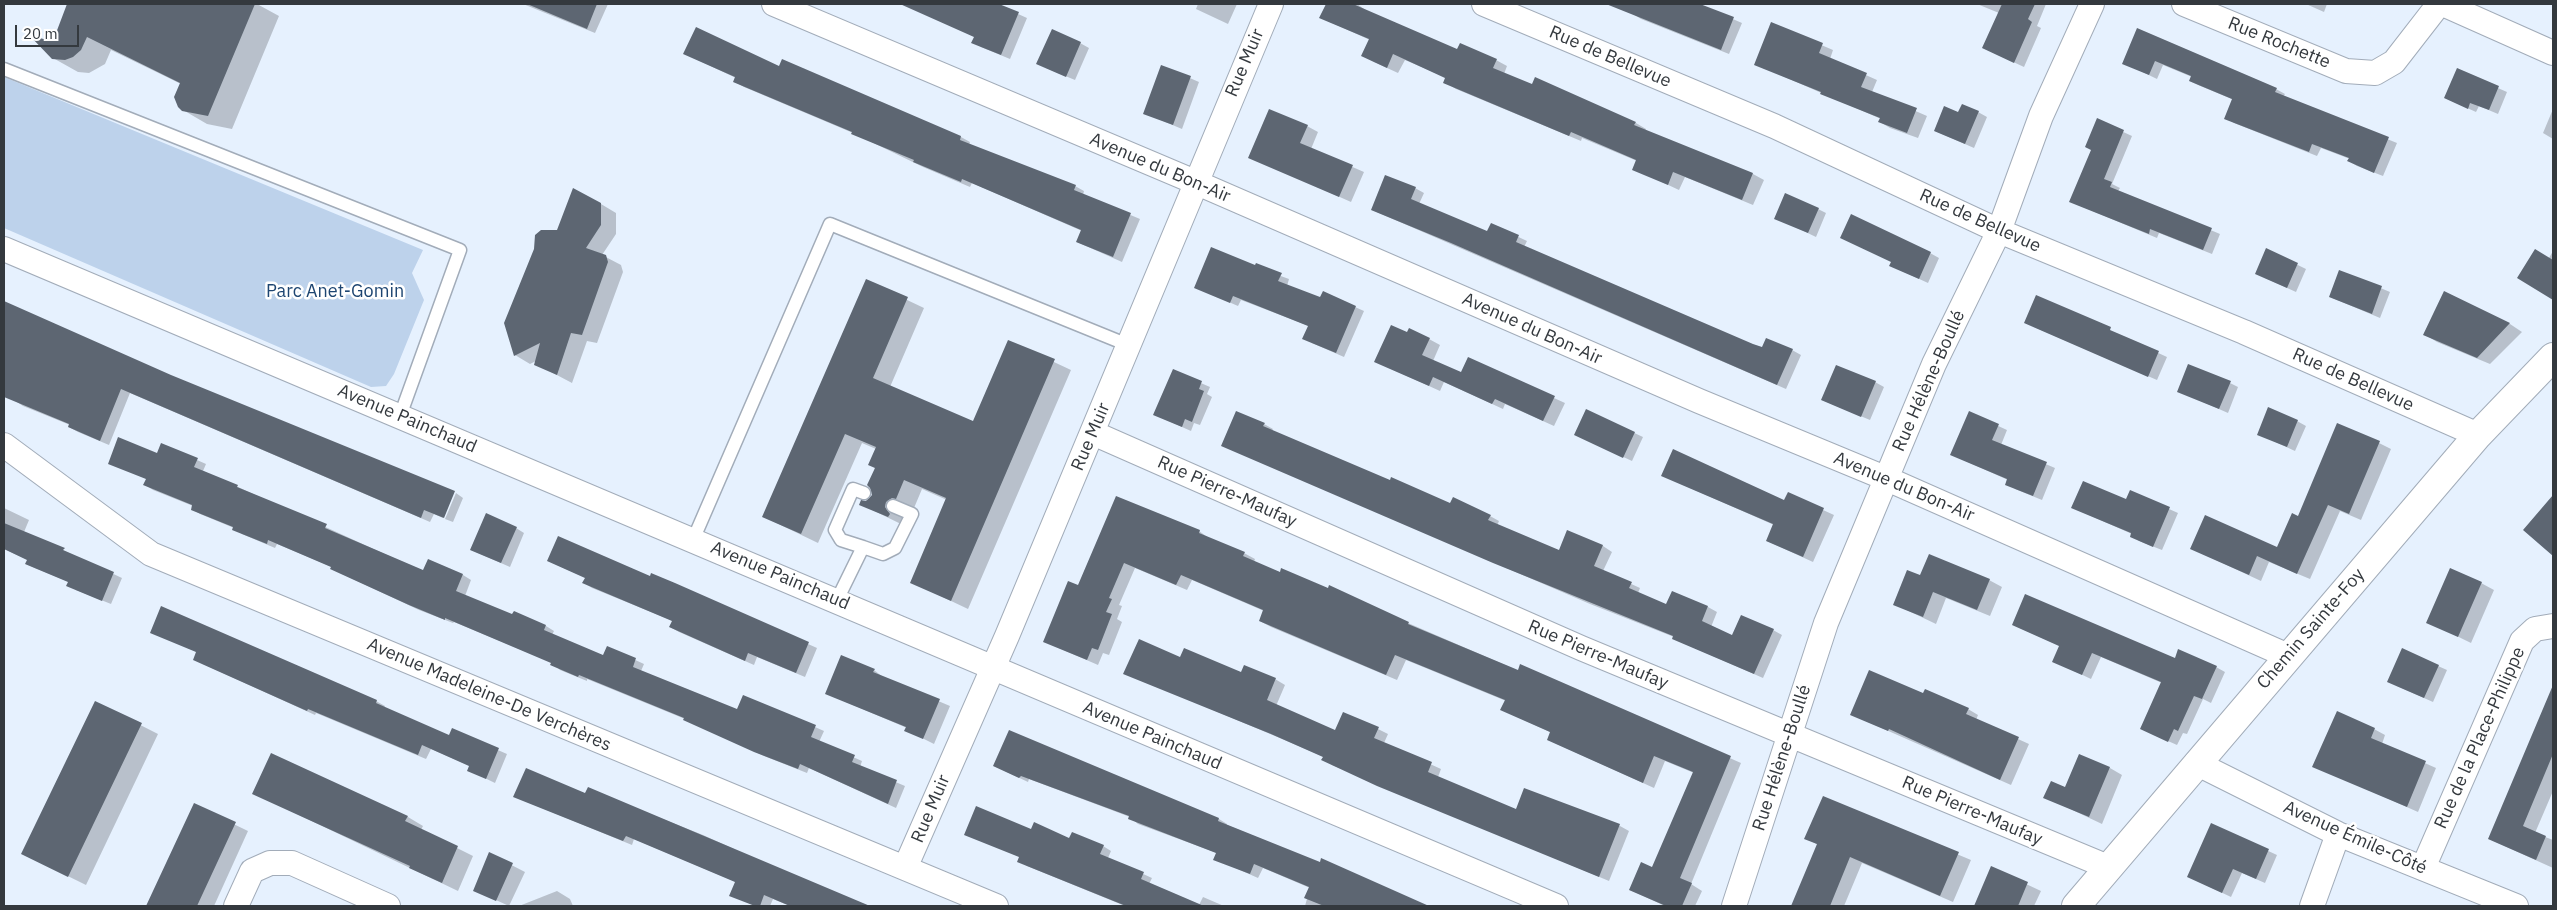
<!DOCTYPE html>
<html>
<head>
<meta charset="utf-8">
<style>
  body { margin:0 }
  #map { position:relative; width:2557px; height:910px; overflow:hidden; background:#e6f1fe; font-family:"IBM Plex Sans",sans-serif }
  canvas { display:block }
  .frame { position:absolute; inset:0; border:5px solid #34393e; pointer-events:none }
  .scale { position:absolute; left:15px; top:25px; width:64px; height:22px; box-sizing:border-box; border:2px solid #34393e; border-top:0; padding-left:6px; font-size:15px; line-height:18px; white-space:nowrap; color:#34393e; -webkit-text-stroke:4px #fff; paint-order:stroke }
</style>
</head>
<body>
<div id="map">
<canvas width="2557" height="910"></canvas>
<div class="frame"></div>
<div class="scale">20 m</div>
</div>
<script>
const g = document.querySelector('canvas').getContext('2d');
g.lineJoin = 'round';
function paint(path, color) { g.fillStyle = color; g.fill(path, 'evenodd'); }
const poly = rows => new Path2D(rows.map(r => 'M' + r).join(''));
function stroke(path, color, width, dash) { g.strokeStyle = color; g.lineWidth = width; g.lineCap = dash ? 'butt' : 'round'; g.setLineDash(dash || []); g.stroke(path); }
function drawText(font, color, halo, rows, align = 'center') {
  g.font = font + ' "IBM Plex Sans",sans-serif'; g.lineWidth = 5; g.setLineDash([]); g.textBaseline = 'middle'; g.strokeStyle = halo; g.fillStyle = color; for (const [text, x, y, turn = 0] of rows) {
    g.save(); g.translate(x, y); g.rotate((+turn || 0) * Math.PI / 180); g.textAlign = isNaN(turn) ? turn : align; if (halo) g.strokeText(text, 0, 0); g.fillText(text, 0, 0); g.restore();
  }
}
paint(poly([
  [4,77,423,250,412,273,424,300,394,374,386,386,371,387,4,228]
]), '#bdd2eb');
paint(poly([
  [68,4,206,4,217,9,221,4,257,4,279,16,232,129,207,124,183,110,181,84,111,50,105,64,89,73,78,72,53,58,53,43],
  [523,4,608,4,595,33],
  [926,4,996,4,1027,18,1010,59,981,47,973,42,975,37,922,12],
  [1198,4,1237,4,1228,24,1196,9],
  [1327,4,1357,4,1367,11,1458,51,1496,60,1507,66,1504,74,1636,123,1646,129,1645,131,1753,174,1764,180,1753,205,1685,177,1679,190,1634,169,1637,161,1582,138,1581,141,1456,89,1445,82,1447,78,1405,60,1398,73,1374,62,1363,56,1370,40,1321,18],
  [1620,4,1698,4,1742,23,1729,54,1641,19,1633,14,1635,10],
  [1977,4,2046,4,2037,26,2041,28,2024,67,1983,48,1999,13],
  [2306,4,2327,4,2324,12],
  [1772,24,1833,50,1830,59,1877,80,1872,92,1927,116,1918,138,1890,128,1880,122,1881,119,1755,64],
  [2138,30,2276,89,2285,94,2283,97,2397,143,2383,176,2357,166,2349,161,2350,159,2321,148,2317,156,2234,123,2226,118,2234,100,2198,85,2190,81,2192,77,2163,65,2157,79,2124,63],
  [1080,43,1089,48,1075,80,1046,68],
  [685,54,779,68,961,137,970,142,969,145,1075,186,1084,191,1083,195,1140,219,1122,262,1077,242,1082,231,972,183,970,187,923,167,853,133,744,87,735,82,736,78],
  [1162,66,1199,82,1182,129,1144,113],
  [2457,70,2507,92,2498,114,2479,106,2476,112,2445,98],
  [2553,109,2553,139,2543,133],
  [1978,112,1987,117,1974,148,1935,131,1959,113],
  [2097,120,2132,136,2112,184,2120,188,2118,191,2220,234,2212,254,2159,233,2157,238,2071,202,2092,150],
  [1307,126,1318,132,1311,149,1364,172,1351,202,1250,157],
  [1415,188,1424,193,1419,204,1487,233,1491,224,1527,241,1524,247,1763,349,1792,350,1801,355,1786,389,1372,210],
  [601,204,616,213,616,234,602,255,621,265,623,272,597,343,587,341,572,383,536,364,536,361,530,364,515,355,558,231],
  [1818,209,1826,213,1816,237,1776,218],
  [2267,250,2306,269,2296,292,2265,278],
  [2553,251,2553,299,2519,278,2549,258],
  [1930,253,1939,258,1928,283,1891,266,1892,262],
  [1256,267,1289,279,1287,286,1321,299,1355,307,1364,311,1344,357,1312,343,1309,326,1241,300,1238,306,1196,288],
  [2340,271,2390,292,2380,318,2330,297],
  [867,281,924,308,890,387,974,423,1009,341,1071,370,968,609,911,582,947,500,922,489,914,508,909,507,902,512,902,518,905,526,860,504,873,496,876,449,862,443,818,543,764,517],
  [2445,292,2510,324,2522,332,2490,364,2437,342,2424,334],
  [2037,297,2167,357,2157,380,2034,327],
  [4,302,171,376,453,492,443,518,434,514,430,522,130,393,109,445,78,432,69,427,70,425,23,406,14,400,15,398,4,393],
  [1408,333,1429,339,1440,345,1433,361,1462,374,1468,359,1565,403,1554,426,1505,404,1503,409,1444,382,1440,391,1376,362],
  [1173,371,1210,387,1207,394,1212,397,1200,425,1194,423,1191,431,1155,415],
  [1875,382,1884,387,1870,420,1822,400],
  [2230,383,2238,387,2228,413,2178,391],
  [1587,411,1643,437,1632,461,1576,435],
  [1970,413,2007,430,2001,445,2055,468,2042,500,2015,489,2008,480,1952,455],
  [2297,421,2306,426,2295,451,2258,434],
  [1264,424,1273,429,1272,431,1390,482,1451,505,1490,516,1499,521,1497,526,1559,552,1568,532,1603,546,1612,552,1603,571,1640,588,1638,593,1667,606,1673,592,1708,607,1717,612,1711,627,1733,636,1773,630,1782,635,1763,678,1683,643,1674,637,1590,604,1232,450],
  [2379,443,2391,449,2361,520,2340,511,2310,579,2269,562,2261,581,2192,549,2277,548,2298,517],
  [158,454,197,460,206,464,203,471,424,572,428,561,463,575,471,580,465,596,513,616,514,613,546,626,554,631,552,635,603,657,607,647,644,664,641,671,737,710,815,727,824,731,819,742,862,761,860,767,905,786,896,808,809,768,807,773,764,756,685,719,587,679,587,681,560,670,553,663,454,622,453,623,419,610,340,573,332,567,277,544,275,548,242,534,234,528,200,514,192,509,193,506,153,490,145,485,147,479,109,463],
  [1663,476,1785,502,1788,494,1834,515,1813,562,1767,541,1774,525],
  [2131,492,2178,513,2162,550,2139,541,2132,534,2073,508,2127,501],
  [456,493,463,498,453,522,445,519],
  [1117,497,1199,531,1210,539,1244,553,1255,559,1254,562,1408,623,1519,671,1521,666,1741,763,1691,884,1702,891,1695,906,1665,906,1630,890,1653,868,1694,773,1665,761,1654,788,1548,740,1552,733,1502,710,1506,701,1406,660,1397,680,1271,627,1260,621,1264,611,1192,580,1187,590,1135,568,1119,605,1122,606,1117,619,1122,622,1109,655,1103,653,1098,665,1045,642,1078,587],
  [4,508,29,520,24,532,122,578,111,604,76,590,69,582,35,568,26,564,28,560,4,549],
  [516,528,524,533,510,567,471,550],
  [548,561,650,577,674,584,817,648,805,677,757,657,754,665,679,632,670,627,673,621,592,588,584,583,586,578],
  [1920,577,1989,580,2002,587,1990,616,1946,598,1936,624,1894,604],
  [2481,583,2494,590,2471,643,2428,622],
  [2013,625,2216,667,2225,672,2211,703,2203,699,2187,734,2183,733,2177,745,2150,733,2162,683,2101,657,2091,679,2053,661,2060,646],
  [151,632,376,701,385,706,384,708,449,737,452,730,507,754,495,783,468,770,470,766,431,749,426,759,316,713,315,715,203,664,197,652],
  [1181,658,1242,674,1245,667,1275,679,1285,685,1276,706,1336,731,1378,729,1388,734,1384,743,1441,769,1438,777,1516,810,1525,789,1620,826,1629,831,1609,881,1332,765,1324,757,1282,739,1125,673],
  [2438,666,2447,670,2433,702,2397,686],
  [874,670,884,678,950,706,934,744,906,730,907,728,827,694],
  [2553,689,2553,791,2535,833,2553,840,2553,868,2489,839],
  [1924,695,1968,709,1978,715,1976,720,2029,744,2011,785,1852,715],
  [95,702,158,734,86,885,23,854],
  [2374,729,2385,735,2382,744,2436,768,2418,812,2314,766],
  [1010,732,1219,819,1227,824,1227,825,1320,863,1322,860,1426,906,1356,906,1347,902,1345,906,1305,906,1310,888,1263,868,1258,878,1215,859,1217,853,1138,824,1130,817,1029,779,1028,782,994,766],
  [2110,768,2122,775,2102,824,2045,797],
  [588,789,703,835,734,849,742,855,869,906,790,906,773,899,770,906,755,906,731,895,736,882,634,839,632,845,515,797,586,794],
  [253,793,408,817,423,826,421,830,473,856,458,891],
  [1823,798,1971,860,1953,902,1862,863,1844,906,1793,906,1818,845,1806,838],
  [194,805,248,831,214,906,147,906],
  [2212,825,2277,855,2265,883,2242,873,2231,897,2197,881],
  [1032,830,1103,846,1111,851,1108,858,1152,878,1149,884,1199,905,1203,897,1224,906,1125,906,1027,866,1019,861,1020,857,966,834],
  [490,854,525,872,509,906,474,890],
  [1992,868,2041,891,2034,906,1975,906],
  [557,891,570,899,573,906,519,906]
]), '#0003');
paint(poly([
  [67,4,255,4,208,116,182,111,178,107,174,97,180,83,87,37,81,50,73,57,65,60,52,59,30,36,53,41],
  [527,4,597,4,587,29],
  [900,4,999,4,1019,12,1001,55,971,43,974,37],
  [1326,4,1353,4,1457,49,1460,43,1497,59,1493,68,1532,84,1535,77,1636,122,1634,125,1753,173,1742,200,1673,172,1668,185,1632,170,1636,160,1571,132,1569,136,1443,83,1445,78,1393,54,1387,68,1361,56,1369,39,1319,18],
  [1606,4,1700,4,1734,17,1721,50],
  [2002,4,2035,4,2028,19,2032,22,2014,63,1982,48],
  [1771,22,1823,43,1819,53,1867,73,1861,87,1917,108,1907,133,1878,122,1880,118,1820,94,1821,92,1754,65],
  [696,27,779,66,782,59,961,136,960,140,1076,185,1074,190,1131,213,1113,257,1076,242,1081,230,962,179,961,182,913,162,914,160,851,134,852,132,733,82,735,77,683,54],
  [2137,28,2277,88,2275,92,2389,137,2374,173,2347,161,2349,158,2312,144,2309,152,2224,119,2232,99,2189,81,2191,76,2155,61,2149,75,2122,64],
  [1052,29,1081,42,1066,77,1036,64],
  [1161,65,1191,76,1173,125,1143,114],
  [2457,68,2499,86,2489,110,2470,103,2468,109,2444,98],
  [1962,104,1979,111,1965,144,1934,131,1944,106,1958,112],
  [1269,109,1308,125,1300,143,1353,165,1339,197,1248,158],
  [2097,118,2124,130,2104,179,2112,182,2110,187,2212,228,2203,250,2150,229,2149,234,2069,202,2091,150,2085,147],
  [1385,175,1416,187,1411,199,1487,231,1491,223,1519,235,1516,242,1753,344,1762,347,1766,338,1793,349,1777,385,1451,243,1371,210],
  [573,188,601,203,601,225,586,248,606,255,608,262,582,335,571,333,557,375,534,365,540,343,514,356,504,323,534,249,535,235,541,230,557,230],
  [1785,193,1819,208,1808,233,1774,219],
  [1851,214,1931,252,1919,279,1889,266,1891,262,1840,238],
  [1211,247,1255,265,1256,263,1282,273,1278,281,1320,297,1323,291,1356,306,1336,353,1302,339,1308,326,1233,296,1230,303,1194,288],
  [2266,248,2298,263,2287,288,2255,274],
  [2535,249,2553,260,2553,300,2517,278],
  [2339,270,2382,286,2372,314,2329,297],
  [866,279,908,297,873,378,973,421,1008,340,1055,359,951,601,910,583,946,498,904,480,896,499,892,498,886,502,885,507,890,514,888,517,859,505,861,500,866,501,872,495,870,488,867,485,875,468,868,465,876,447,845,434,801,534,762,517],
  [2444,291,2510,323,2477,358,2423,335],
  [2036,295,2111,327,2110,330,2159,351,2148,377,2024,323],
  [4,301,171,375,455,491,444,518,424,510,421,518,121,389,100,441,68,427,69,424,4,397],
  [1391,325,1407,332,1409,328,1430,338,1422,355,1461,372,1468,357,1555,396,1543,421,1495,399,1492,404,1433,377,1429,386,1374,362],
  [2188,364,2231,381,2219,409,2177,392],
  [1836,365,1876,381,1861,417,1821,400],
  [1173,369,1202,381,1199,389,1204,391,1192,422,1185,419,1182,427,1153,415],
  [2268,407,2298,420,2287,447,2257,435],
  [1586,409,1635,432,1623,458,1574,435],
  [1236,411,1265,423,1263,426,1390,480,1391,477,1450,503,1453,497,1491,515,1488,520,1559,550,1567,530,1603,545,1594,566,1632,582,1629,588,1666,604,1672,591,1708,606,1702,621,1732,635,1741,615,1774,629,1754,674,1672,639,1673,636,1493,563,1221,446],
  [1969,411,1999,424,1992,440,2047,462,2033,496,2005,485,2007,479,1950,455],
  [2337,423,2380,441,2349,514,2328,505,2297,574,2257,556,2249,575,2190,549,2205,515,2277,547,2292,513,2298,516],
  [118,437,157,453,161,443,198,458,194,467,238,485,237,487,327,524,325,528,423,570,428,559,463,574,456,591,512,614,514,611,546,625,544,630,603,655,607,646,636,658,633,667,737,709,743,695,816,725,811,737,855,755,852,762,897,780,888,804,800,764,798,769,754,752,683,720,684,718,579,675,578,677,550,665,551,663,445,618,445,620,409,605,330,569,331,567,268,540,267,544,232,530,233,527,191,510,192,505,143,485,146,479,108,464],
  [1673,449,1784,500,1788,492,1824,508,1803,557,1766,541,1773,524,1661,476],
  [2083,481,2126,499,2130,490,2170,507,2153,547,2130,537,2131,533,2071,508],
  [2553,495,2553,556,2523,530],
  [1116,496,1200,530,1199,533,1245,552,1243,556,1280,572,1281,568,1328,588,1329,585,1409,622,1408,624,1518,670,1520,664,1731,756,1680,878,1692,883,1682,906,1666,906,1629,890,1641,862,1652,867,1693,772,1654,756,1643,783,1547,740,1550,732,1500,710,1505,700,1395,655,1386,675,1259,621,1263,610,1181,575,1176,585,1124,563,1109,598,1112,599,1106,612,1112,614,1098,650,1092,648,1087,660,1043,642,1068,581,1078,585],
  [486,513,517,527,501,563,470,550],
  [4,523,65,548,63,550,114,572,102,601,66,586,68,582,25,564,27,560,4,549],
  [558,536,650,576,651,573,675,583,809,642,796,673,748,653,745,661,669,627,672,621,582,583,585,578,547,561],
  [1929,554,1990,579,1977,610,1933,592,1923,617,1893,605,1907,570,1920,575],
  [2450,568,2482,582,2458,637,2426,623],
  [2025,594,2175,658,2178,649,2217,666,2202,699,2194,696,2178,731,2174,729,2168,742,2140,729,2161,682,2092,653,2082,675,2052,662,2059,646,2012,625],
  [161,606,377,700,376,703,449,735,452,728,499,748,486,779,467,771,469,766,422,745,418,755,308,709,307,711,193,660,196,652,150,633],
  [1139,639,1180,657,1184,648,1241,672,1244,665,1276,678,1267,700,1335,730,1343,712,1379,727,1374,738,1432,762,1428,772,1516,809,1524,788,1620,824,1599,877,1377,786,1321,760,1323,757,1271,734,1123,674],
  [2402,648,2439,665,2424,698,2387,682],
  [841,655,875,669,873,672,940,699,923,739,904,731,906,727,825,694],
  [1869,670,1923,693,1925,689,1969,708,1966,714,2019,737,2000,780,1889,729,1888,731,1850,715],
  [2553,685,2553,754,2523,826,2546,836,2536,860,2488,839],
  [95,701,142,723,68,877,21,854],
  [2337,711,2375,728,2371,738,2426,761,2407,807,2312,767],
  [1009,730,1219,818,1218,821,1320,862,1321,858,1429,906,1324,906,1304,898,1309,887,1254,864,1250,874,1213,860,1216,853,1128,819,1129,816,1021,776,1019,778,993,766],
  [271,753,408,816,405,821,458,846,442,883,409,868,410,866,252,794],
  [2079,754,2110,767,2089,817,2043,798,2051,781,2065,787],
  [526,768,585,793,588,787,870,906,790,906,764,895,760,906,755,906,729,896,735,882,626,836,623,841,513,797],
  [1823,796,1959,852,1940,896,1850,857,1830,906,1791,906,1817,844,1804,839],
  [194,803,236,822,197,906,146,906],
  [976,806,1031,829,1034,822,1069,838,1072,832,1104,845,1100,854,1144,872,1141,879,1204,906,1126,906,1017,862,1019,857,964,835],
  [2211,823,2269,849,2256,879,2233,869,2222,893,2187,877],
  [489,852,513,863,496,901,473,891],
  [1991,866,2028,882,2018,906,1974,906]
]), '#5d6672');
const lane = poly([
  [4,69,460,250,400,416],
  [693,540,830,224,1128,345],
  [863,547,841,540,835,530,853,489,864,493],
  [837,600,863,547,883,554,895,548,912,514,893,506]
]);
const street = poly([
  [774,4,1195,182,1699,401,1885,478,2288,656],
  [1484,4,1774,126,1999,231,2244,332,2478,435],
  [2184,4,2346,71,2375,73,2394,62,2439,4],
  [2443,4,2553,53],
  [4,249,1556,906],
  [1093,433,1581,648,2108,867],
  [4,445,151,554,996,906],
  [2196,763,2338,834,2516,906],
  [905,868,1007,636,1271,4],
  [2423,868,2522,641,2535,629,2553,626],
  [236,906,252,871,270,863,292,863,388,906],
  [1734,906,1826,623,1934,364,1999,231,2041,116,2092,4],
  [2312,906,2338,834]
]);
const secondary = poly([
  [2076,906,2478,435,2553,357]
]);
stroke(lane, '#a2acb9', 15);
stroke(street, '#a2acb9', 26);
stroke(secondary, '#a2acb9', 30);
stroke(lane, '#fff', 12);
stroke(street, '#fff', 24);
stroke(secondary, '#fff', 28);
drawText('18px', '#34393e', '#fff', [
  ["Rue Rochette",2279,43,22],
  ["Rue de Bellevue",1610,57,23],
  ["Rue Muir",1245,63,-67],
  ["Avenue du Bon-Air",1160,168,23],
  ["Rue de Bellevue",1980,221,24],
  ["Avenue du Bon-Air",1532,329,24],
  ["Rue de Bellevue",2353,380,24],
  ["Rue Hélène-Boullé",1929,381,-66],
  ["Avenue Painchaud",407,419,23],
  ["Rue Muir",1091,437,-67],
  ["Avenue du Bon-Air",1904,487,23],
  ["Rue Pierre-Maufay",1227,492,24],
  ["Avenue Painchaud",780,576,23],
  ["Chemin Sainte-Foy",2311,629,-49],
  ["Rue Pierre-Maufay",1598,655,23],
  ["Avenue Madeleine-De Verchères",489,695,23],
  ["Avenue Painchaud",1152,736,23],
  ["Rue de la Place-Philippe",2480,738,-66],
  ["Rue Hélène-Boullé",1782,758,-72],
  ["Rue Muir",931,809,-67],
  ["Rue Pierre-Maufay",1972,811,23],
  ["Avenue Émile-Côté",2355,838,24]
]);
drawText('18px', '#1d4571', '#fff', [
  ["Parc Anet-Gomin",335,292]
]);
</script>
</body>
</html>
